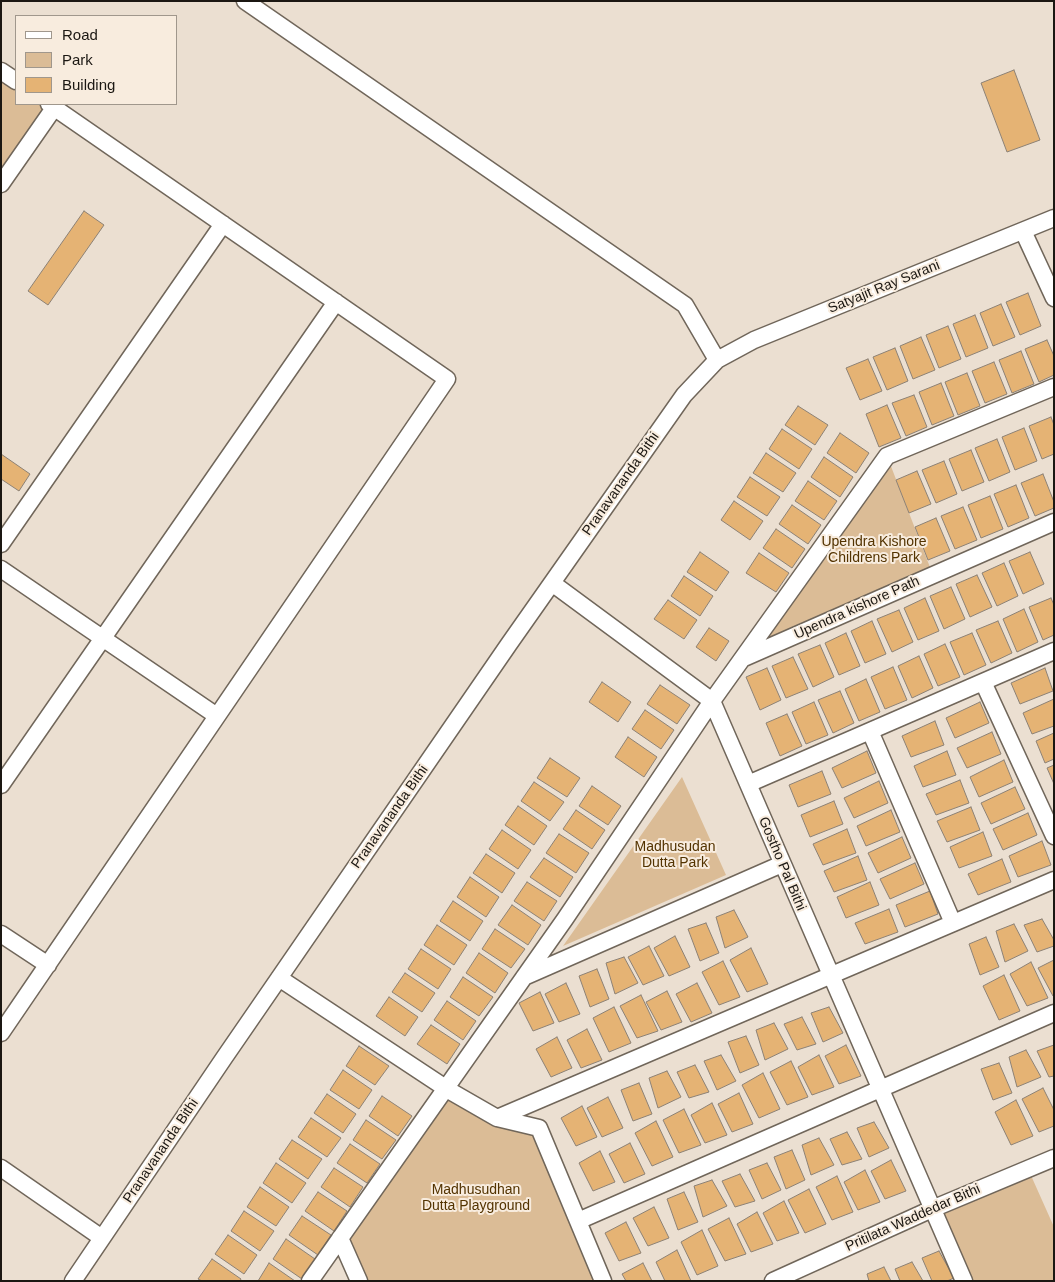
<!DOCTYPE html>
<html>
<head>
<meta charset="utf-8">
<style>
  body { margin:0 }
  #map { position:relative; width:1055px; height:1282px; overflow:hidden; background:#ebdfd1; font-family:Arial,sans-serif }
  canvas { display:block }
  .frame { position:absolute; inset:0; border:2px solid #1b1712; pointer-events:none }
  .legend { position:absolute; left:15px; top:15px; width:162px; height:90px; box-sizing:border-box; background:#f8ecde; border:1px solid #a0978c; margin:0; padding:6px 9px; list-style:none; font-size:15px; color:#1b1712 }
  .legend li { display:flex; align-items:center; gap:10px; height:25px }
  .legend b { width:25px; border:1px solid #a0978c }
</style>
</head>
<body>
<div id="map">
<canvas width="1055" height="1282"></canvas>
<div class="frame"></div>
<ul class="legend">
<li><b style="height:6px;background:#fff"></b>Road</li>
<li><b style="height:14px;background:#dbbc96"></b>Park</li>
<li><b style="height:14px;background:#e5b374"></b>Building</li>
</ul>
</div>
<script>
const g = document.querySelector('canvas').getContext('2d');
g.lineJoin = 'round';
function paint(path, color) { g.fillStyle = color; g.fill(path, 'evenodd'); }
const poly = rows => new Path2D(rows.map(r => 'M' + r).join(''));
function stroke(path, color, width, dash) { g.strokeStyle = color; g.lineWidth = width; g.lineCap = dash ? 'butt' : 'round'; g.setLineDash(dash || []); g.stroke(path); }
function drawText(font, color, halo, rows, align = 'center') {
  g.font = font + ' Arial,sans-serif'; g.lineWidth = 4; g.setLineDash([]); g.textBaseline = 'middle'; g.strokeStyle = halo; g.fillStyle = color; for (const [text, x, y, turn = 0] of rows) {
    g.save(); g.translate(x, y); g.rotate((+turn || 0) * Math.PI / 180); g.textAlign = isNaN(turn) ? turn : align; if (halo) g.strokeText(text, 0, 0); g.fillText(text, 0, 0); g.restore();
  }
}
paint(poly([
  [1,74,16,83,16,104,48,104,1,184],
  [887,456,933,575,757,646],
  [682,777,726,875,563,946],
  [450,1091,542,1135,597,1278,594,1281,364,1281,346,1240],
  [1029,1171,1054,1227,1054,1281,966,1281,936,1212]
]), '#dbbc96');
const building = poly([
  [1014,70,1040,140,1007,152,981,83,1014,70],
  [84,211,104,225,48,305,28,291,84,211],
  [1028,293,1041,326,1020,335,1006,302,1028,293],
  [1001,304,1015,337,993,346,980,313,1001,304],
  [975,315,988,348,966,357,953,324,975,315],
  [948,326,961,359,939,368,926,335,948,326],
  [921,337,935,370,913,379,900,346,921,337],
  [1047,340,1054,356,1054,375,1039,382,1025,349,1047,340],
  [895,348,908,381,887,390,873,357,895,348],
  [1021,351,1034,384,1012,393,999,360,1021,351],
  [868,359,882,391,860,400,846,368,868,359],
  [994,362,1007,394,985,403,972,371,994,362],
  [967,373,980,406,958,415,945,382,967,373],
  [941,383,954,416,932,425,919,392,941,383],
  [914,395,927,427,906,436,892,403,914,395],
  [887,405,901,438,879,447,866,414,887,405],
  [798,406,828,425,815,445,785,425,798,406],
  [1051,417,1054,425,1054,454,1042,459,1029,426,1051,417],
  [1024,428,1037,461,1015,470,1002,437,1024,428],
  [782,429,812,449,799,469,769,449,782,429],
  [840,433,869,453,856,473,827,453,840,433],
  [997,439,1010,472,989,481,975,448,997,439],
  [971,450,984,482,962,491,949,459,971,450],
  [766,453,796,473,783,492,753,473,766,453],
  [1,454,30,474,19,491,1,479,1,454],
  [824,457,853,477,840,497,811,477,824,457],
  [944,461,957,494,936,503,922,470,944,461],
  [917,471,931,504,909,513,896,480,917,471],
  [1043,474,1054,502,1054,508,1035,516,1021,483,1043,474],
  [750,477,780,497,767,516,737,497,750,477],
  [808,481,837,501,824,520,795,501,808,481],
  [1016,485,1029,518,1008,527,994,494,1016,485],
  [990,496,1003,529,981,538,968,505,990,496],
  [734,501,763,521,750,540,721,520,734,501],
  [792,505,821,525,808,544,779,524,792,505],
  [963,507,977,540,955,549,941,516,963,507],
  [936,518,950,551,928,560,915,527,936,518],
  [776,529,805,549,792,568,763,548,776,529],
  [700,552,729,572,716,591,687,572,700,552],
  [1030,552,1044,584,1023,594,1009,561,1030,552],
  [759,553,789,573,776,592,746,573,759,553],
  [1004,563,1018,596,997,606,982,573,1004,563],
  [977,575,992,607,970,617,956,584,977,575],
  [684,576,713,596,700,616,671,596,684,576],
  [951,587,965,619,944,629,930,596,951,587],
  [925,598,939,631,918,640,904,608,925,598],
  [1051,598,1054,605,1054,635,1043,640,1029,607,1051,598],
  [668,600,697,620,684,639,654,619,668,600],
  [1024,609,1038,642,1017,652,1003,619,1024,609],
  [899,610,913,642,892,652,877,619,899,610],
  [872,621,886,654,865,663,851,631,872,621],
  [998,621,1012,653,991,663,976,630,998,621],
  [709,628,729,641,716,661,696,647,709,628],
  [846,633,860,666,839,675,825,643,846,633],
  [972,633,986,665,964,675,950,642,972,633],
  [945,644,960,677,938,686,924,654,945,644],
  [820,645,834,677,813,687,798,654,820,645],
  [919,656,933,688,912,698,898,666,919,656],
  [793,657,808,689,786,698,772,666,793,657],
  [893,667,907,700,885,709,871,677,893,667],
  [767,668,781,700,760,710,746,677,767,668],
  [1045,668,1053,691,1020,704,1011,683,1045,668],
  [866,679,880,712,859,721,845,689,866,679],
  [602,682,631,702,618,722,589,702,602,682],
  [660,685,690,705,677,724,647,704,660,685],
  [840,691,854,723,833,733,818,700,840,691],
  [1054,699,1054,726,1032,734,1023,713,1054,699],
  [814,702,828,735,806,744,792,712,814,702],
  [980,702,989,723,955,738,946,718,980,702],
  [645,710,674,730,661,749,632,729,645,710],
  [787,714,802,746,780,756,766,723,787,714],
  [935,721,944,745,911,757,902,736,935,721],
  [992,732,1001,754,967,768,957,748,992,732],
  [1054,733,1054,759,1045,763,1036,741,1054,733],
  [628,737,657,757,644,777,615,757,628,737],
  [867,751,876,773,842,788,832,768,867,751],
  [947,751,956,775,923,787,914,766,947,751],
  [550,758,580,778,567,797,537,778,550,758],
  [1004,760,1013,782,979,797,970,777,1004,760],
  [1054,765,1054,784,1047,768,1054,765],
  [822,771,831,794,798,807,789,785,822,771],
  [960,780,969,803,936,815,926,794,960,780],
  [879,781,888,803,854,818,844,798,879,781],
  [534,782,564,802,550,821,521,801,534,782],
  [592,786,621,806,608,825,579,806,592,786],
  [1015,787,1025,809,991,824,981,803,1015,787],
  [834,801,843,824,810,837,801,815,834,801],
  [518,806,547,826,534,845,505,825,518,806],
  [971,807,980,830,947,842,937,821,971,807],
  [576,810,605,830,592,849,563,829,576,810],
  [891,810,900,832,866,846,857,826,891,810],
  [1028,813,1037,835,1003,850,993,829,1028,813],
  [847,829,856,853,823,865,813,844,847,829],
  [502,830,531,850,518,869,489,849,502,830],
  [983,832,992,856,959,868,950,847,983,832],
  [559,834,589,853,576,873,546,853,559,834],
  [902,837,911,858,878,873,868,853,902,837],
  [1042,841,1051,865,1018,877,1009,856,1042,841],
  [486,854,515,873,502,893,473,873,486,854],
  [858,856,867,880,834,892,824,871,858,856],
  [544,858,573,877,560,897,530,877,544,858],
  [1002,859,1011,882,978,895,968,874,1002,859],
  [915,863,924,884,890,899,880,879,915,863],
  [470,877,499,897,486,917,457,897,470,877],
  [527,882,557,901,544,921,514,901,527,882],
  [870,882,879,905,846,918,837,897,870,882],
  [930,891,938,914,905,927,896,905,930,891],
  [453,901,483,921,470,941,440,921,453,901],
  [512,905,541,925,528,945,498,925,512,905],
  [889,909,898,932,865,944,855,923,889,909],
  [734,910,748,937,725,948,716,917,734,910],
  [1042,919,1054,940,1054,946,1037,952,1024,925,1042,919],
  [706,923,719,953,700,961,688,929,706,923],
  [1014,924,1028,951,1005,962,996,931,1014,924],
  [437,925,467,945,454,965,424,945,437,925],
  [495,929,525,949,511,968,482,949,495,929],
  [675,936,690,967,669,976,654,948,675,936],
  [986,937,999,967,980,975,969,944,986,937],
  [649,946,664,976,643,985,628,957,649,946],
  [751,948,768,984,747,992,730,960,751,948],
  [421,949,451,969,438,989,408,969,421,949],
  [479,953,508,973,495,993,466,973,479,953],
  [624,957,638,983,615,994,606,963,624,957],
  [1054,960,1054,996,1053,996,1038,968,1054,960],
  [723,961,740,997,719,1005,702,972,723,961],
  [1031,962,1048,998,1027,1006,1010,974,1031,962],
  [597,969,609,999,590,1007,579,976,597,969],
  [405,973,435,993,422,1012,392,992,405,973],
  [1004,975,1020,1011,999,1020,983,986,1004,975],
  [463,977,493,997,479,1016,450,997,463,977],
  [566,983,580,1014,559,1022,545,994,566,983],
  [697,983,712,1013,691,1022,676,994,697,983],
  [667,991,682,1022,661,1030,646,1002,667,991],
  [540,992,554,1023,533,1031,519,1003,540,992],
  [641,995,658,1031,637,1038,620,1006,641,995],
  [389,997,418,1017,405,1036,376,1016,389,997],
  [447,1001,476,1021,463,1040,434,1020,447,1001],
  [614,1007,631,1043,609,1052,593,1018,614,1007],
  [829,1007,843,1033,823,1042,811,1013,829,1007],
  [802,1017,816,1044,797,1050,784,1024,802,1017],
  [774,1023,788,1049,765,1060,756,1030,774,1023],
  [431,1025,460,1044,447,1064,417,1044,431,1025],
  [587,1029,602,1060,581,1068,567,1040,587,1029],
  [746,1036,759,1065,740,1073,728,1042,746,1036],
  [557,1037,572,1068,551,1077,536,1049,557,1037],
  [846,1045,861,1076,839,1084,825,1056,846,1045],
  [1054,1045,1054,1076,1049,1077,1037,1051,1054,1045],
  [359,1046,389,1066,375,1085,346,1066,359,1046],
  [1026,1050,1041,1077,1017,1087,1009,1057,1026,1050],
  [721,1055,736,1081,717,1090,704,1061,721,1055],
  [819,1055,834,1087,812,1095,798,1067,819,1055],
  [791,1061,808,1097,787,1105,770,1072,791,1061],
  [999,1063,1012,1093,993,1100,981,1069,999,1063],
  [695,1065,709,1092,689,1098,677,1072,695,1065],
  [343,1070,372,1090,359,1109,330,1090,343,1070],
  [667,1071,681,1097,658,1108,649,1078,667,1071],
  [763,1073,780,1109,759,1118,742,1085,763,1073],
  [639,1083,652,1114,633,1121,621,1090,639,1083],
  [1043,1088,1054,1110,1054,1126,1039,1132,1022,1099,1043,1088],
  [739,1093,753,1124,732,1132,718,1104,739,1093],
  [327,1094,356,1114,343,1133,314,1113,327,1094],
  [382,1096,412,1116,398,1136,369,1116,382,1096],
  [608,1097,623,1128,602,1137,587,1108,608,1097],
  [1016,1100,1033,1136,1011,1145,995,1112,1016,1100],
  [712,1103,727,1135,705,1143,691,1115,712,1103],
  [582,1106,597,1137,576,1146,561,1118,582,1106],
  [684,1109,701,1145,679,1153,663,1120,684,1109],
  [311,1118,341,1138,327,1157,298,1137,311,1118],
  [366,1120,396,1140,382,1159,353,1140,366,1120],
  [656,1121,673,1157,652,1166,635,1133,656,1121],
  [874,1122,889,1148,869,1157,857,1128,874,1122],
  [847,1132,862,1159,842,1165,830,1139,847,1132],
  [819,1138,834,1165,811,1175,802,1145,819,1138],
  [292,1140,322,1159,308,1179,279,1159,292,1140],
  [630,1143,645,1174,624,1183,609,1154,630,1143],
  [350,1144,380,1164,367,1183,337,1163,350,1144],
  [792,1150,805,1180,786,1189,774,1157,792,1150],
  [600,1151,615,1182,593,1191,579,1163,600,1151],
  [891,1160,906,1191,885,1199,871,1171,891,1160],
  [276,1163,306,1183,292,1203,263,1183,276,1163],
  [767,1163,781,1190,762,1199,749,1170,767,1163],
  [334,1168,363,1187,350,1207,321,1187,334,1168],
  [865,1170,880,1202,858,1210,844,1182,865,1170],
  [740,1174,755,1201,735,1207,722,1181,740,1174],
  [837,1176,853,1212,832,1220,816,1187,837,1176],
  [712,1180,727,1206,703,1217,694,1186,712,1180],
  [260,1187,289,1207,276,1226,247,1207,260,1187],
  [809,1189,826,1224,805,1233,788,1200,809,1189],
  [318,1192,347,1211,334,1231,305,1211,318,1192],
  [684,1192,698,1222,678,1230,667,1199,684,1192],
  [784,1201,799,1233,777,1241,763,1213,784,1201],
  [654,1207,669,1238,648,1246,633,1218,654,1207],
  [244,1211,274,1231,260,1251,231,1231,244,1211],
  [757,1212,773,1244,751,1252,737,1224,757,1212],
  [302,1216,331,1235,318,1255,289,1235,302,1216],
  [729,1218,746,1254,725,1261,708,1229,729,1218],
  [626,1222,641,1253,619,1261,605,1233,626,1222],
  [702,1230,718,1266,697,1275,681,1242,702,1230],
  [228,1235,257,1255,244,1274,215,1254,228,1235],
  [286,1239,315,1259,302,1279,273,1259,286,1239],
  [677,1250,691,1281,665,1281,656,1262,677,1250],
  [939,1251,954,1278,947,1281,932,1281,922,1258,939,1251],
  [212,1259,241,1279,240,1281,202,1281,198,1279,212,1259],
  [912,1262,923,1281,900,1281,895,1269,912,1262],
  [269,1263,295,1281,258,1281,269,1263],
  [643,1263,652,1281,626,1281,622,1274,643,1263],
  [884,1267,891,1281,869,1281,867,1274,884,1267]
]);
paint(building, '#e5b374');
stroke(building, '#8c8175', 1);
const minor = poly([
  [245,1,685,305,717,360],
  [1,71,16,81],
  [1,184,54,108],
  [1023,231,1054,298],
  [1,544,223,224],
  [1,569,217,716],
  [552,583,712,701,964,1281],
  [744,658,1054,522],
  [983,682,1054,836],
  [870,731,953,923],
  [748,784,1054,651],
  [1,785,336,302],
  [1,934,48,965],
  [524,977,782,864],
  [279,978,450,1091,497,1118,539,1128,603,1281],
  [1,1033,447,379,49,104],
  [497,1118,1054,880],
  [1,1168,102,1238],
  [578,1221,1054,1013],
  [340,1238,359,1281],
  [73,1281,224,1058,509,644,684,395,717,360,754,340,1054,218],
  [310,1281,565,919,712,701,887,456,1054,387],
  [773,1281,932,1209,1054,1158]
]);
stroke(minor, '#70665a', 19);
stroke(minor, '#fff', 16);
drawText('14px', '#1b1712', '#f8ecde', [
  ["Satyajit Ray Sarani",884,287,-22],
  ["Pranavananda Bithi",621,484,-55],
  ["Upendra kishore Path",857,608,-24],
  ["Pranavananda Bithi",390,817,-55],
  ["Gostho Pal Bithi",782,864,67],
  ["Pranavananda Bithi",161,1151,-56],
  ["Pritilata Waddedar Bithi",913,1218,-24]
]);
drawText('14px', '#533300', '#f8ecde', [
  ["Upendra Kishore",874,542],
  ["Childrens Park",874,558],
  ["Madhusudan",675,847],
  ["Dutta Park",675,863],
  ["Madhusudhan",476,1190],
  ["Dutta Playground",476,1206]
]);
</script>
</body>
</html>
